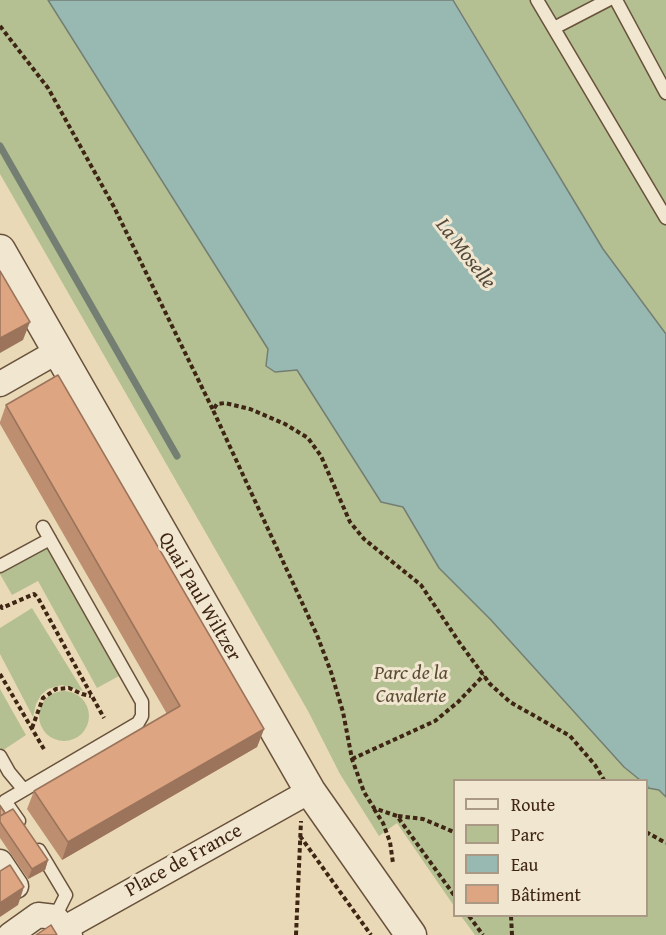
<!DOCTYPE html>
<html>
<head>
<meta charset="utf-8">
<style>
  body { margin:0 }
  #map { position:relative; width:666px; height:935px; overflow:hidden; background:#ead9b6; font-family:"Gentium Book Plus",serif }
  canvas { display:block }
  .legend { position:absolute; left:453px; top:779px; width:195px; height:138px; box-sizing:border-box; background:#f1e6d0; border:2px solid #a99985; margin:0; padding:8px 10px; list-style:none; font-size:18px; color:#3e2514 }
  .legend li { display:flex; align-items:center; gap:12px; height:30px }
  .legend b { width:30px; border:2px solid #a99985 }
</style>
</head>
<body>
<div id="map">
<canvas width="666" height="935"></canvas>
<ul class="legend">
<li><b style="height:8px;background:#f1e6d0"></b>Route</li>
<li><b style="height:16px;background:#b4c091"></b>Parc</li>
<li><b style="height:16px;background:#98b9b2"></b>Eau</li>
<li><b style="height:16px;background:#dda582"></b>Bâtiment</li>
</ul>
</div>
<script>
const g = document.querySelector('canvas').getContext('2d');
g.lineJoin = 'round';
function paint(path, color) { g.fillStyle = color; g.fill(path, 'evenodd'); }
const poly = rows => new Path2D(rows.map(r => 'M' + r).join(''));
function stroke(path, color, width, dash) { g.strokeStyle = color; g.lineWidth = width; g.lineCap = dash ? 'butt' : 'round'; g.setLineDash(dash || []); g.stroke(path); }
function drawText(font, color, halo, rows, align = 'center') {
  g.font = font + ' "Gentium Book Plus",serif'; g.lineWidth = 6; g.setLineDash([]); g.textBaseline = 'middle'; g.strokeStyle = halo; g.fillStyle = color; for (const [text, x, y, turn = 0] of rows) {
    g.save(); g.translate(x, y); g.rotate((+turn || 0) * Math.PI / 180); g.textAlign = isNaN(turn) ? turn : align; if (halo) g.strokeText(text, 0, 0); g.fillText(text, 0, 0); g.restore();
  }
}
paint(poly([
  [0,0,48,0,268,349,266,366,275,372,297,370,381,502,403,507,439,568,491,620,624,767,640,780,454,780,454,906,397,823,379,836,340,774,308,711,0,174],
  [454,0,666,0,666,334,603,249],
  [44,548,47,549,119,676,97,688,38,581,12,595,0,574,0,570],
  [32,608,83,691,62,685,48,689,41,695,36,704,33,717,0,654,0,628],
  [0,689,26,735,2,751,0,747],
  '39 716a25 25 0 1 1 50 0a25 25 0 1 1-50 0Z',
  [647,787,659,790,666,797,666,935,475,935,461,916,646,916]
]), '#b4c091');
const water = poly([
  [48,0,453,0,603,249,666,334,666,797,659,790,648,788,646,780,640,780,624,767,491,620,439,568,403,507,381,502,297,370,275,372,266,366,268,349,48,0]
]);
paint(water, '#98b9b2');
stroke(water, '#747e73', 1.5);
stroke(poly([
  [0,146,177,456]
]), '#747e73', 7);
const service = poly([
  [537,0,666,218],
  [616,0,666,93],
  [554,28,608,0],
  [0,566,50,539],
  [0,756,9,772,24,790],
  [19,821,5,801,138,723,142,716,142,702,43,527],
  [39,850,66,895,55,917]
]);
const minor = poly([
  [0,384,58,351],
  [0,862,16,886],
  [65,928,310,791],
  [10,935,38,915,55,917,70,935]
]);
const tertiary = poly([
  [0,250,310,791,411,935]
]);
stroke(service, '#69523c', 15);
stroke(minor, '#69523c', 27);
stroke(tertiary, '#69523c', 33);
stroke(poly([
  [0,26,48,88,114,207,213,410],
  [0,605,2,608,34,594,38,598,104,718],
  [0,674,45,751],
  [32,728,43,698,56,689,69,688,82,694,91,696],
  [352,759,435,721,458,702,484,675],
  [374,809,383,823,390,842,393,863],
  [398,816,423,819,454,832],
  [646,832,666,843],
  [300,836,371,935],
  [454,895,397,816,374,808,364,792,352,759,343,712,331,672,317,635,213,410,217,404,225,403,250,409,285,424,308,438,321,456,350,522,364,539,421,585,459,642,490,684,510,702,570,736,595,765,604,780],
  [469,916,483,935],
  [511,916,512,935],
  [296,935,301,821]
]), '#3e2514', 4, [4.5, 3]);
stroke(service, '#f1e6d0', 12);
stroke(minor, '#f1e6d0', 24);
stroke(tertiary, '#f1e6d0', 30);
paint(poly([
  [6,405,264,729,257,747,62,860,27,809,34,791,167,714,0,424,0,422],
  [0,806,5,813,48,860,45,870,28,879,0,838]
]), '#be8e70');
paint(poly([
  [30,322,23,340,0,353,0,338],
  [264,729,257,747,62,860,68,842],
  [48,860,45,870,28,879,32,869],
  [24,887,18,905,0,917,0,903]
]), '#9b745b');
const building = poly([
  [0,271,30,322,0,338,0,271],
  [58,375,264,729,68,842,34,791,180,706,6,405,58,375],
  [0,806,5,813,0,816,0,806],
  [13,809,48,860,32,869,0,822,0,816,13,809],
  [10,865,24,887,0,903,0,871,10,865],
  [51,925,57,935,36,935,51,925]
]);
paint(building, '#dda582');
stroke(building, '#9b745b', 1.5);
drawText('20px', '#3e2514', '#f1e6d0', [
  ["Quai Paul Wiltzer",199,597,60],
  ["Place de France",184,861,-29]
]);
drawText('italic 20px', '#5c4c33', '#f1e6d0', [
  ["Parc de la",411,674],
  ["Cavalerie",411,697]
]);
drawText('italic 21px', '#544a3c', '#f1e6d0', [
  ["La Moselle",465,254,52]
]);
</script>
</body>
</html>
